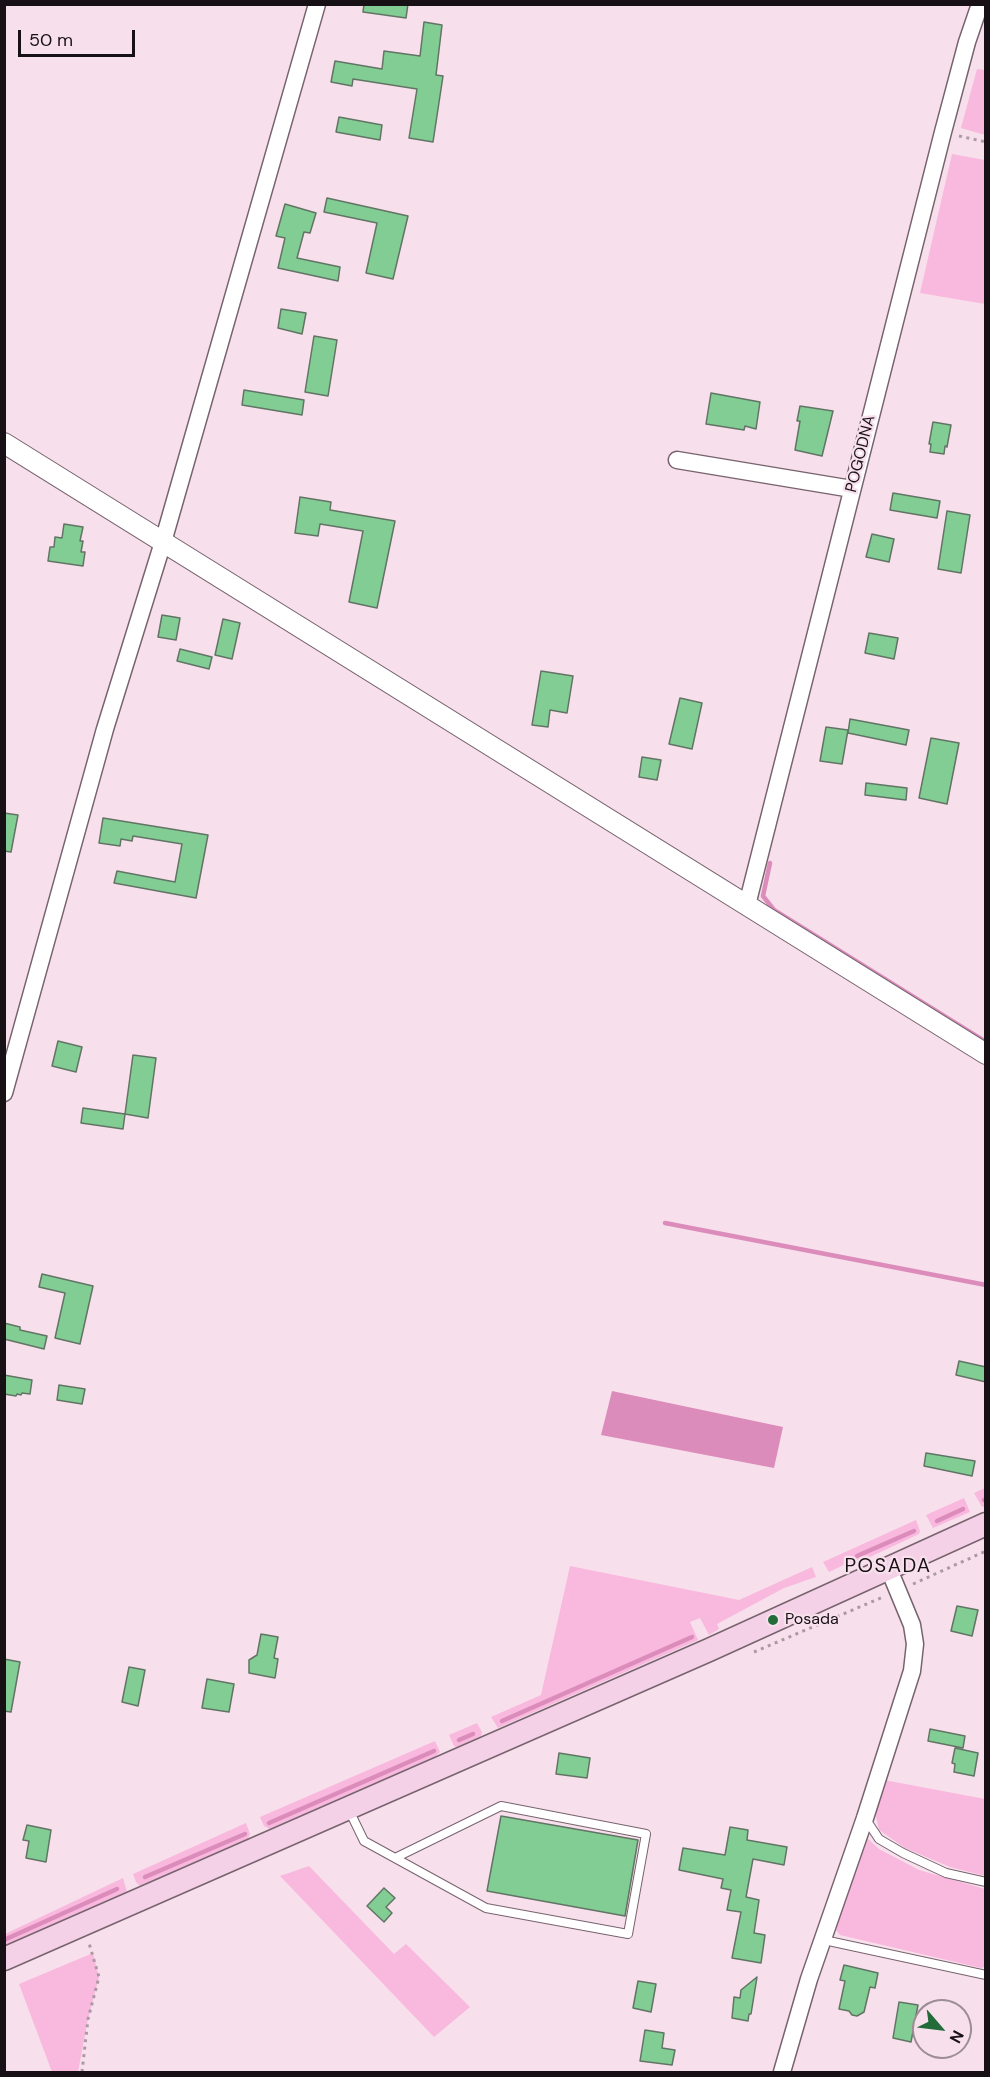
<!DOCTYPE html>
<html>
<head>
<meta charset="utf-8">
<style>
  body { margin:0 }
  #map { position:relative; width:990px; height:2077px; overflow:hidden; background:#f7e0ec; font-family:"DM Sans",sans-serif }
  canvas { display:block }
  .frame { position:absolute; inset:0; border:6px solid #171014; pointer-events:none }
  .north { position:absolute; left:912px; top:1999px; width:60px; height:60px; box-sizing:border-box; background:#f7e0ec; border:2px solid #9d8d96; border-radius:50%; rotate:118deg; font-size:16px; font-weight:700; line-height:24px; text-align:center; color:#171014 }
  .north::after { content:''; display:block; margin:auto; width:21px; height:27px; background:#236c3a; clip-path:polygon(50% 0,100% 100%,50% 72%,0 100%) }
  .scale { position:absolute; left:18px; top:30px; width:117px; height:27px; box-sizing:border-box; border:3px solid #171014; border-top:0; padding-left:8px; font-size:18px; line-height:21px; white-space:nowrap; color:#171014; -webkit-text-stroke:4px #f7e0ec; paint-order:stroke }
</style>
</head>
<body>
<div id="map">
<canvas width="990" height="2077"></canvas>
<div class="frame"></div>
<div class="north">N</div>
<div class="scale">50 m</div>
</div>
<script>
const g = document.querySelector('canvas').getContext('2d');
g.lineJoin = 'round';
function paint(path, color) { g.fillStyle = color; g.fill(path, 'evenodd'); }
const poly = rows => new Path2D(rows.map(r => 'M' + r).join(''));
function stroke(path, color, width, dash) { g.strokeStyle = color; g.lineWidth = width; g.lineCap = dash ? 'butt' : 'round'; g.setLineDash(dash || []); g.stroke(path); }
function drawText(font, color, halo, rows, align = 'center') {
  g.font = font + ' "DM Sans",sans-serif'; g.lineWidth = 4.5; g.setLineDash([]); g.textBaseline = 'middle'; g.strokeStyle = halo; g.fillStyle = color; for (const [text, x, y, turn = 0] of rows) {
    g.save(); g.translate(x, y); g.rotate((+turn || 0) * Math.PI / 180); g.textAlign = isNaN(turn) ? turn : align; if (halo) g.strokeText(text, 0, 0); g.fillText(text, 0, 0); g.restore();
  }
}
paint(poly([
  [977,69,985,70,985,135,961,128],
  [952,154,985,160,985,304,920,293],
  [985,1488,985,1506,982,1507,974,1493],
  [964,1498,970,1512,933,1528,932,1526,926,1515],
  [916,1520,920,1531,919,1534,853,1565,850,1562,829,1572,823,1562],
  [570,1566,739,1600,812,1567,816,1577,784,1588,717,1624,719,1629,709,1635,700,1618,690,1622,698,1640,696,1641,498,1728,491,1717,541,1695],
  [477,1723,482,1732,481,1736,457,1747,454,1746,449,1735],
  [435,1741,440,1752,435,1757,270,1829,264,1826,260,1817],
  [884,1780,985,1799,985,1876,950,1867,905,1848,879,1830,875,1812],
  [246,1823,250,1834,248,1839,140,1886,136,1882,133,1874],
  [867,1838,879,1849,919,1870,985,1889,985,1967,981,1968,840,1935,836,1930,841,1908],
  [309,1866,394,1954,406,1944,470,2007,434,2037,280,1876],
  [123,1878,127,1892,5,1946,5,1934],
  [93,1953,99,1977,88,2019,78,2072,52,2072,19,1984]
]), '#f9b8dd');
paint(poly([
  [612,1391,783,1427,774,1468,601,1435]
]), '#dc8cbb');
stroke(poly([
  [770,863,763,896,774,910,986,1042],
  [665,1223,986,1285],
  [984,1500,986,1499],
  [937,1521,963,1509],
  [857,1556,914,1531],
  [502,1721,692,1637],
  [459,1740,473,1734],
  [269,1823,434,1751],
  [145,1877,245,1834],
  [4,1940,117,1889]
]), '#dc8cbb', 4.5);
const building = poly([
  [364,4,408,4,406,18,363,12,364,4],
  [424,22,442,25,436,75,443,76,433,142,409,138,417,89,353,79,352,86,331,82,335,61,382,69,384,51,420,56,424,22],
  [339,117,382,125,380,140,336,132,339,117],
  [327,198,408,216,393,279,366,273,377,223,324,212,327,198],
  [285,204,316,213,310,233,304,232,297,258,340,267,338,281,278,268,285,238,276,236,285,204],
  [281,309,306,313,302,334,278,328,281,309],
  [314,336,337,340,328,396,305,392,314,336],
  [244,390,304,400,302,415,242,405,244,390],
  [711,393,760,402,756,429,745,426,744,430,706,424,711,393],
  [800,406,833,411,822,456,795,450,800,421,797,421,800,406],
  [933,422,951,425,947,447,945,446,944,454,930,452,931,444,929,444,933,422],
  [893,493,940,501,937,518,890,510,893,493],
  [300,497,331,502,330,510,395,521,377,608,349,602,363,531,320,524,318,536,295,533,300,497],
  [947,511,970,515,961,573,938,569,947,511],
  [64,524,83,527,80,541,83,541,81,552,85,552,83,566,48,561,50,547,54,547,55,537,62,538,64,524],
  [872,534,894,539,889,562,866,557,872,534],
  [162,615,180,618,176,640,158,637,162,615],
  [223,619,240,623,232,659,215,655,223,619],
  [869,633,898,638,894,659,865,653,869,633],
  [180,649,212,657,209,669,177,661,180,649],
  [541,671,573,676,567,713,550,710,548,727,532,725,541,671],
  [680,698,702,703,692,749,669,744,680,698],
  [850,719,909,730,906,745,848,733,850,719],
  [826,727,848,730,842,764,820,761,826,727],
  [931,738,959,743,947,804,919,798,931,738],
  [642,757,661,760,657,780,639,777,642,757],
  [866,783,907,788,906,800,865,795,866,783],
  [4,813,18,815,11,852,4,851,4,813],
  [103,818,208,835,196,898,114,883,117,871,175,882,182,844,133,836,132,841,121,839,120,846,99,843,103,818],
  [58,1041,82,1047,76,1072,52,1066,58,1041],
  [133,1055,156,1058,148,1118,125,1114,133,1055],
  [83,1108,125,1114,123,1129,81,1123,83,1108],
  [42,1274,93,1286,80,1344,55,1338,65,1293,39,1287,42,1274],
  [4,1323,20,1327,20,1330,47,1336,44,1349,4,1339,4,1323],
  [959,1361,986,1367,986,1382,956,1375,959,1361],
  [4,1375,32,1380,30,1394,22,1393,21,1395,17,1394,16,1396,4,1394,4,1375],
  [59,1385,85,1389,82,1404,57,1400,59,1385],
  [926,1453,975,1461,972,1476,924,1466,926,1453],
  [957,1606,978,1610,972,1636,951,1631,957,1606],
  [261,1634,278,1637,274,1658,278,1659,275,1678,249,1673,249,1660,257,1655,261,1634],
  [4,1659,20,1662,11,1712,4,1711,4,1659],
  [129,1667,145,1670,138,1706,122,1702,129,1667],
  [207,1679,234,1684,229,1712,202,1708,207,1679],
  [930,1729,965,1736,963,1748,928,1741,930,1729],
  [955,1748,978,1753,974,1776,954,1772,955,1764,952,1763,955,1748],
  [559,1753,590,1758,587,1778,556,1774,559,1753],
  [501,1816,638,1840,625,1916,487,1891,501,1816],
  [27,1825,51,1830,46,1862,26,1858,29,1841,23,1840,27,1825],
  [730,1827,748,1830,747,1840,787,1847,784,1865,753,1859,746,1897,759,1900,754,1933,765,1935,761,1963,732,1958,741,1912,727,1910,731,1890,721,1888,723,1879,679,1870,683,1848,725,1855,730,1827],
  [384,1888,395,1898,386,1907,392,1913,384,1922,367,1906,384,1888],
  [844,1965,878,1973,875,1988,870,1987,864,2012,857,2016,852,2015,849,2011,839,2009,845,1981,840,1980,844,1965],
  [757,1977,751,2014,749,2014,748,2021,732,2018,734,1997,740,1998,741,1990,757,1977],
  [638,1981,656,1984,651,2012,633,2008,638,1981],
  [899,2002,918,2005,911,2042,893,2038,899,2002],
  [645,2030,664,2033,662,2048,675,2050,672,2065,640,2061,645,2030]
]);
paint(building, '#82cd93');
stroke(building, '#627465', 1.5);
const service = poly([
  [348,1808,364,1841,486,1908,628,1934,646,1834,501,1806,395,1858],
  [865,1818,879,1839,903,1853,946,1873,986,1882],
  [824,1940,986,1975]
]);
const minor = poly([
  [677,460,852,489],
  [747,905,943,132,967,42,980,4],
  [4,1093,105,729,163,542,317,4],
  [782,2072,809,1979,865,1818,912,1671,915,1644,912,1625,888,1567]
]);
const tertiary = poly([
  [4,443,986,1054]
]);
const secondary = poly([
  [4,1959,709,1650,986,1524]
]);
stroke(service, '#77636e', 10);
stroke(minor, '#77636e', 19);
stroke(tertiary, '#77636e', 22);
stroke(secondary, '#77636e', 25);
stroke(poly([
  [959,136,986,142],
  [913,1584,986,1551],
  [754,1652,883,1597],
  [82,2072,88,2019,99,1977,89,1943]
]), '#ac9aa3', 3, [3, 4.5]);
stroke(service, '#fff', 8);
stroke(minor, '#fff', 16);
stroke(tertiary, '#fff', 20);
stroke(secondary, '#f4d1e7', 22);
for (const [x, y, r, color] of [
  [773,1620,6,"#236c3a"]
]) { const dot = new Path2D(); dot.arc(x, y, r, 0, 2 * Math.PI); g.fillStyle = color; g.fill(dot); stroke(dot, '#f7e0ec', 2); }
drawText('16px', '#171014', '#f7e0ec', [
  ["POGODNA",861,454,-76]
]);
drawText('16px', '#171014', '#f7e0ec', [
  ["Posada",785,1620]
], 'left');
g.letterSpacing = '1.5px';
drawText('20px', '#171014', '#f7e0ec', [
  ["POSADA",888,1567]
]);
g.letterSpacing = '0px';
</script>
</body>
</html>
